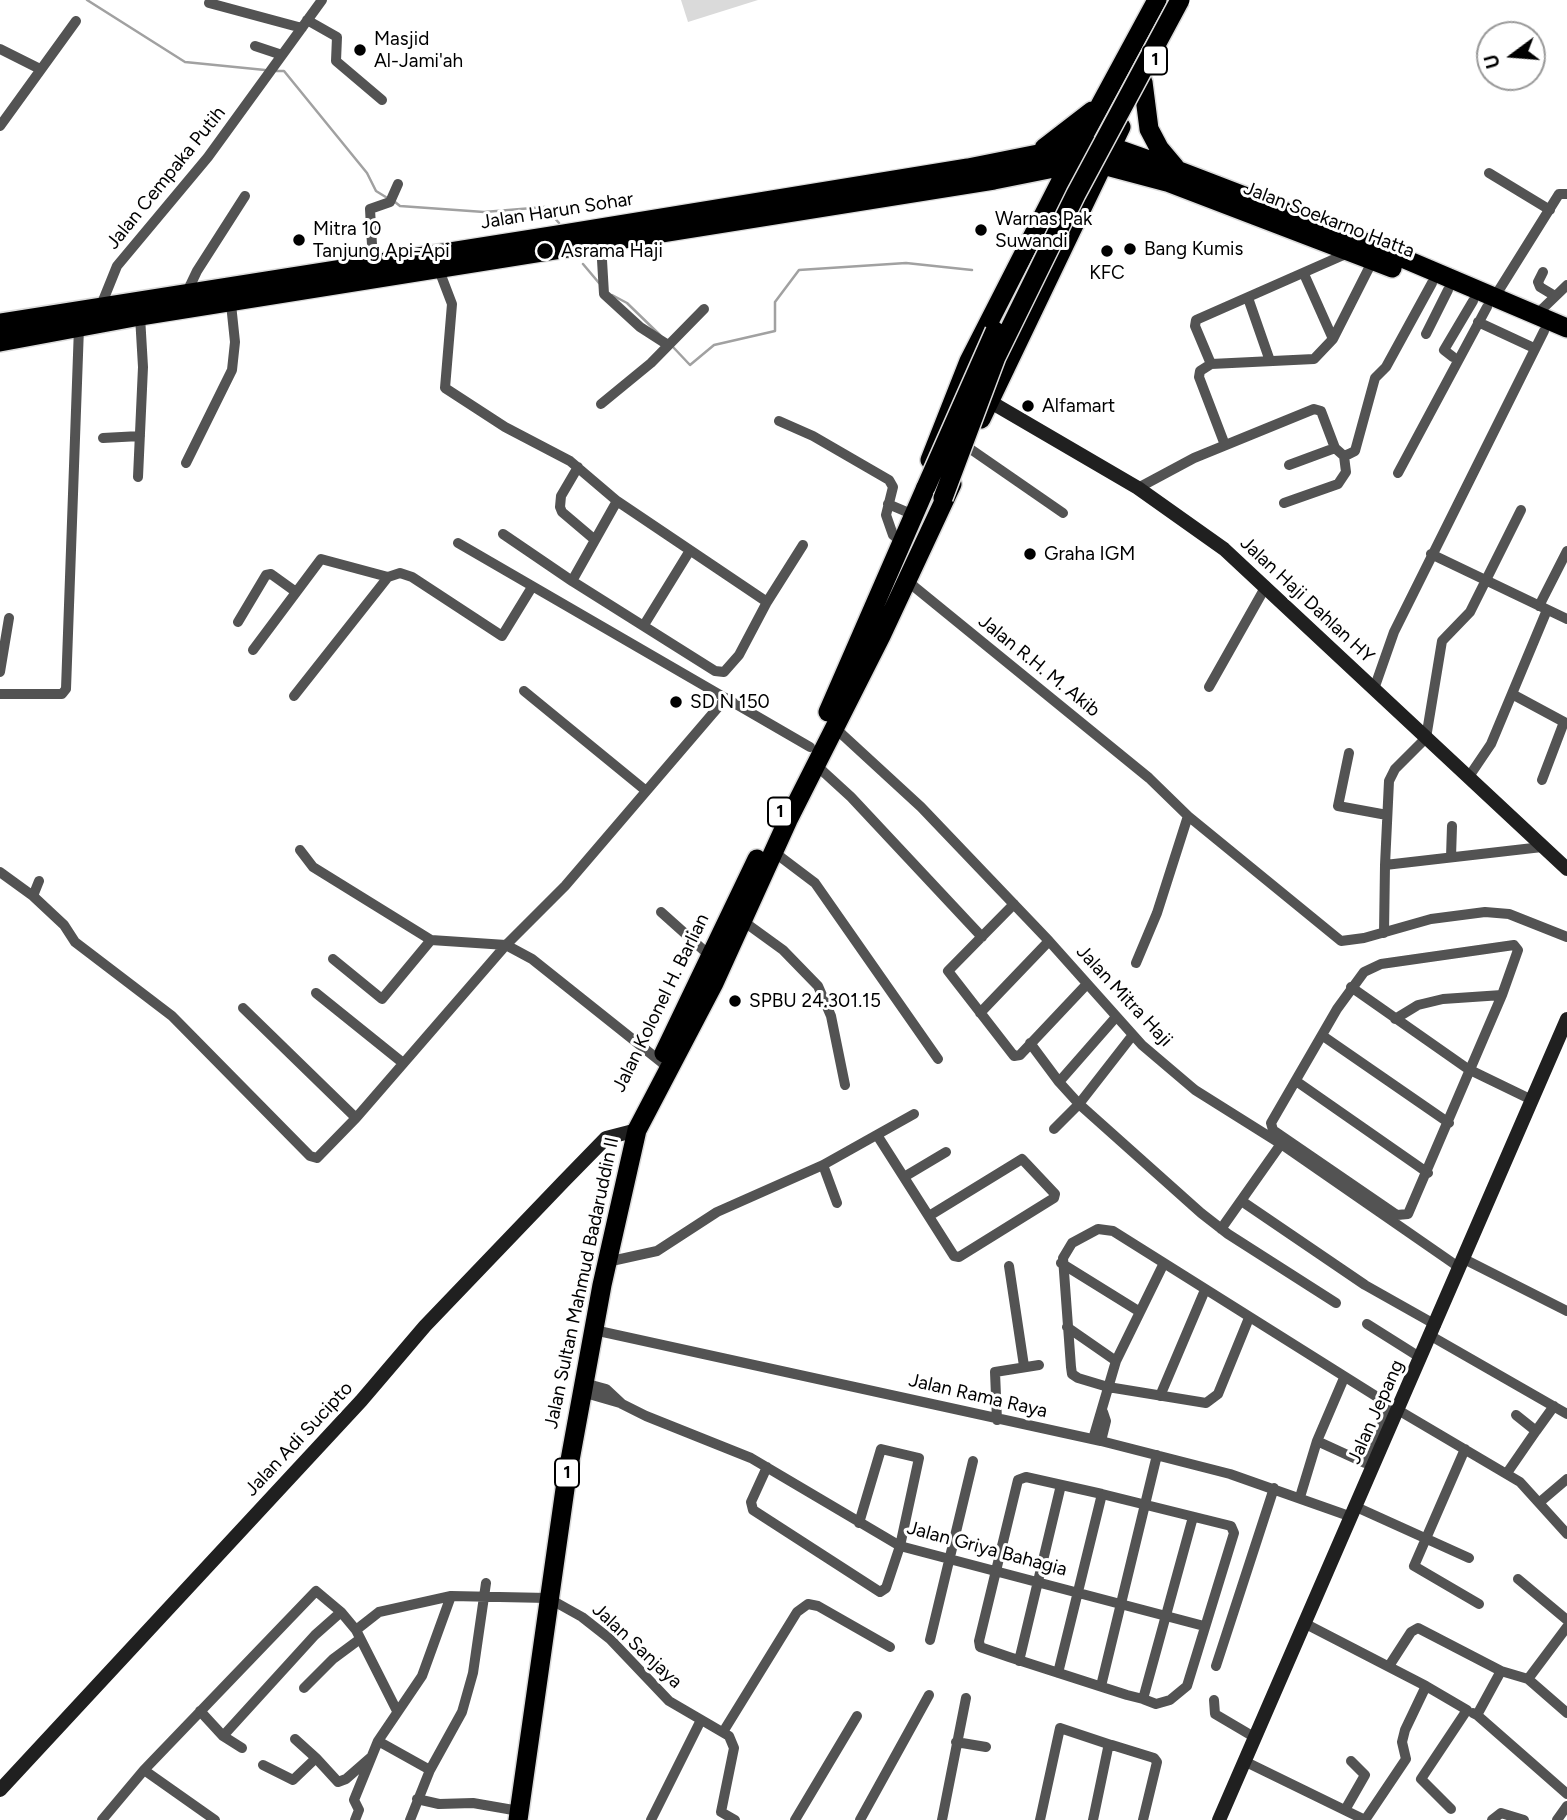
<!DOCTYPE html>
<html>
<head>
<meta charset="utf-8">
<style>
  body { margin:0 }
  #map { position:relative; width:1567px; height:1820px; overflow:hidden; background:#fff; font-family:Figtree,sans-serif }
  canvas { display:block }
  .north { position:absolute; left:1476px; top:21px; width:70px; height:70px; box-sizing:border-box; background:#fff; border:2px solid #999; border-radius:50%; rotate:254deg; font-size:19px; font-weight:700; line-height:28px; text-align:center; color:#000 }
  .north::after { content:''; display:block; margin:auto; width:24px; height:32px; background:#000; clip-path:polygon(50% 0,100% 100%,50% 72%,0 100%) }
</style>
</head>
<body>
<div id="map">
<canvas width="1567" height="1820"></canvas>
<div class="north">U</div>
</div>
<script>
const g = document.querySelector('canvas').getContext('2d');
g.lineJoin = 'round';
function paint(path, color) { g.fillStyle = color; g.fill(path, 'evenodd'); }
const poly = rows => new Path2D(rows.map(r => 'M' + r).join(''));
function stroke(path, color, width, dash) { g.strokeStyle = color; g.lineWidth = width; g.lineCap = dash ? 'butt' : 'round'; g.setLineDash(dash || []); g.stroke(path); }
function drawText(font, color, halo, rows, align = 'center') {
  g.font = font + ' Figtree,sans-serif'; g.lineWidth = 6; g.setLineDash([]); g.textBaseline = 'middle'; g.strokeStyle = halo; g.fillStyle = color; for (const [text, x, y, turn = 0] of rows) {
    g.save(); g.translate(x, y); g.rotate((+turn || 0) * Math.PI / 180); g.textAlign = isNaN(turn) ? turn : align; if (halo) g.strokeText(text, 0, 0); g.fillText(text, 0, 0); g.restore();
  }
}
paint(poly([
  [681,0,758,0,688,22]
]), '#dadada');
stroke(poly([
  [87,0,185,62,265,70],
  [276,71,284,71,367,173,376,191,389,199],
  [395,202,400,206,484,212,545,207,559,223],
  [583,264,599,283],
  [612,295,627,303,660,335],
  [673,347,690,365,714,345,775,331,775,302,799,270,906,263,972,270]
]), '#a1a1a1', 2.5);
const highway = poly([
  [1143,82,1149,129,1159,148,1175,167],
  [1078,146,1157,0],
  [1044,148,1092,111],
  [0,323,564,234,968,168,1078,146,1112,147,1177,170,1367,243,1567,328],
  [0,342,140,316,994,180,1069,165,1103,165,1167,182,1392,268],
  [981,419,1121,127],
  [930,460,969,361,1069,165,1075,160],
  [828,712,926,487],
  [664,1053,757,859],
  [518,1820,566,1482,602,1285,637,1130,714,983,788,820,881,636,952,484]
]);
stroke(highway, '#dbdbdb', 22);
stroke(poly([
  [209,3,302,28],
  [307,20,337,37,336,61,382,100],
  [255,46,282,55],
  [0,49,40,69],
  [0,126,76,21],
  [1489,173,1550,210],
  [601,243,604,294,640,327,668,345],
  [373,263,370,209,390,202,398,184],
  [439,270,452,304,445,388,505,427,570,461,617,501],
  [1543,272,1538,282,1540,287,1555,296],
  [1304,274,1333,339],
  [187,292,197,271,245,196],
  [1248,298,1270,361],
  [1494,298,1559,194,1567,194],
  [100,308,117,266,208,157,322,0],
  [1536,315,1567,285],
  [1478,322,1534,348],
  [1426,334,1448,290],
  [1453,357,1444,350,1473,301],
  [1211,364,1195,326,1196,320,1348,253],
  [601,404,651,363,704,309],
  [779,421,813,436,889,480,893,487,886,515,893,535,904,543],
  [103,438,140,436],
  [1225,445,1199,377,1200,371,1211,364,1314,359,1333,339,1373,260],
  [969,448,1063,513],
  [186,463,232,370,235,342,231,304],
  [1289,465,1335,448],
  [578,467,561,496,560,507,562,512,595,540],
  [1398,473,1487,307],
  [138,477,143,367,140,316],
  [1138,488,1194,458,1314,409,1321,411,1335,448,1344,456,1349,454,1355,451,1375,378,1386,367,1432,283],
  [1284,503,1338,484,1346,472,1344,456],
  [888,504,914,515],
  [1521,510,1470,612,1442,641,1426,738,1395,769,1389,781,1385,865,1542,847],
  [503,534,572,581],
  [458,543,810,747],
  [1431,554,1567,619],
  [906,580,1149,778,1188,816,1157,913,1136,963],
  [767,602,617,501,572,581,715,671,724,672,739,655,767,602,803,545],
  [1539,606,1567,551],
  [238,622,266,575,271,574,296,592],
  [644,625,689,552],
  [253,650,321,559,388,577],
  [0,672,9,618],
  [1209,687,1266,586],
  [1374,689,1394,632,1544,331],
  [524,691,645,790],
  [0,694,62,694,66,689,79,327],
  [1512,694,1564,722,1542,780],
  [294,696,388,577,400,573,412,577,502,636,532,587],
  [834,727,921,807,1049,941,1142,1045,1195,1090,1281,1144,1460,1268],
  [1349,753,1338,806,1387,815],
  [816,765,851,797,982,937],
  [1468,778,1491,744,1547,610],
  [1188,816,1341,941,1364,938,1431,919,1485,912,1509,914,1567,937],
  [300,850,313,867,431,940,506,945,532,959,665,1065],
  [774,852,815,883,938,1059],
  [1451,857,1452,826],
  [0,872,33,896],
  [39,881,33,896,64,925,75,942,172,1016,310,1156,317,1158,356,1118,506,945,565,886,726,698],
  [1014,904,948,971,1014,1056,1020,1055,1087,984],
  [661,912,709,955],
  [743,921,783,950,818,986,831,1016,845,1085],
  [1384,933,1385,865],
  [1514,945,1518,950,1502,995,1408,1214,1397,1215,1273,1130,1271,1123,1337,1009,1364,972,1381,964,1514,945],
  [333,959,382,999,431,940],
  [1351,987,1468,1069,1532,1100],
  [316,993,403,1063],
  [243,1008,356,1118],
  [980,1013,1049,941],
  [1395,1019,1418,1005,1443,999,1502,995],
  [1323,1036,1449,1123],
  [1030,1043,1059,1082,1079,1104,1201,1213,1228,1234,1336,1303],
  [1296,1081,1428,1173],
  [1059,1082,1116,1017],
  [1054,1129,1079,1104,1132,1036],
  [877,1135,954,1256,959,1257,1054,1198,1055,1194,1022,1159,929,1216],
  [823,1165,837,1203],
  [904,1177,946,1152],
  [1243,1202,1365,1285,1436,1325],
  [1221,1229,1281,1144],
  [1464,1259,1567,1311],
  [607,1262,657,1251,717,1212,823,1165,914,1114],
  [1061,1263,1140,1312],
  [1009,1266,1024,1366],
  [1249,1318,1218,1394,1206,1403,1108,1387,1078,1378,1072,1374,1071,1367,1063,1258,1072,1243,1098,1229,1113,1231,1390,1405,1365,1463,1317,1441],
  [1367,1324,1421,1358],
  [1067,1327,1116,1361],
  [594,1330,1101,1441,1230,1474,1349,1516],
  [1431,1336,1567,1414],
  [584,1383,606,1389,622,1404,646,1416,751,1458,900,1546,1204,1626],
  [582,1392,620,1403],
  [1160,1396,1205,1290],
  [1398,1410,1520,1482,1567,1534],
  [997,1420,995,1372,1039,1365],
  [1536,1431,1554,1406],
  [1093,1439,1116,1361,1164,1263],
  [1101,1441,1106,1421,1103,1412],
  [1465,1449,1414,1566,1479,1604],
  [767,1467,751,1502,753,1510,880,1592,886,1588,900,1546,919,1458,881,1449,859,1523],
  [1507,1473,1536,1431,1516,1415],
  [1300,1497,1317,1441,1344,1378],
  [1540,1502,1567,1479],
  [1354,1506,1469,1558],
  [1518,1579,1567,1620],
  [1304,1623,1426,1686,1405,1730,1402,1742,1406,1759,1365,1820],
  [356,1630,397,1711],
  [930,1640,973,1461],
  [1019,1661,1061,1485],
  [1216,1666,1274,1488],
  [1389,1666,1411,1632,1418,1628,1501,1671,1528,1679,1567,1713],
  [1058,1673,1102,1494,1026,1477,1018,1480,979,1641,980,1647,1009,1657,1127,1695,1143,1699,1156,1704,1170,1700,1187,1686,1234,1533,1231,1526,1102,1494],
  [1528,1679,1567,1627],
  [1101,1686,1157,1455],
  [1426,1686,1467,1710,1421,1779,1451,1809],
  [304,1688,333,1659,360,1639],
  [1143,1699,1193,1517],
  [1214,1700,1215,1714,1254,1737],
  [200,1711,223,1736,242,1748],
  [1473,1713,1477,1715,1501,1671],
  [1477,1715,1567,1794],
  [723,1732,797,1612,808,1604,818,1606,890,1647],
  [223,1736,315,1635,341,1612],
  [295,1739,316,1758],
  [378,1741,422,1676,451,1596],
  [956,1742,986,1747],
  [1244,1761,1365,1820],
  [263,1765,293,1780,316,1758,338,1782,346,1779,370,1758],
  [144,1770,215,1820],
  [417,1799,439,1804,473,1803,519,1811],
  [1345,1810,1365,1775,1351,1761],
  [102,1820,144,1770,316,1591,341,1612,356,1630,379,1612,451,1596,548,1598,582,1617,610,1639,669,1701,729,1736,734,1748,721,1812,735,1820],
  [355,1820,359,1810,354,1800,378,1741,430,1770],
  [410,1820,430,1770,462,1712,473,1673,486,1583],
  [651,1820,700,1722],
  [795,1820,857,1716],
  [860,1820,929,1695],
  [942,1820,966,1698],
  [1040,1820,1060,1728,1114,1746],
  [1093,1820,1108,1748,1112,1745,1154,1758,1157,1762,1143,1820],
  [1492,1820,1501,1813,1524,1820],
  [1557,1820,1567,1806]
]), '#535353', 10);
stroke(poly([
  [989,401,1138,488,1224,549,1567,869],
  [0,1790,361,1401,425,1326,564,1181,606,1138,637,1130],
  [1219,1820,1567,1019]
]), '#202020', 14);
stroke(highway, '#000', 19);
stroke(poly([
  [0,340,314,288,954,190,1045,172,1082,154,1103,134,1176,0]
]), '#000', 2);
const highwayBridge = poly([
  [926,487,995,331],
  [943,498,996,357,1076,194,1180,0]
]);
stroke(highwayBridge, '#dbdbdb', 22, []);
stroke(highwayBridge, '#000', 19);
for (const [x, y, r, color] of [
  [360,50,7,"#000"],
  [981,230,7,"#000"],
  [299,240,7,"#000"],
  [1130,249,7,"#000"],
  [545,251,9,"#000"],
  [1107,251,7,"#000"],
  [1028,406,7,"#000"],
  [1030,554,7,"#000"],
  [676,702,7,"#000"],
  [735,1001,7,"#000"]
]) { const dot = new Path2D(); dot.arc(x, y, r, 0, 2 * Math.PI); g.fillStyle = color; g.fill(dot); stroke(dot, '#fff', 2.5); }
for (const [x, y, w] of [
  [1155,60,24],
  [780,812,24],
  [567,1473,24]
]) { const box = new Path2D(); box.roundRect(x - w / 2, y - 14.5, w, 29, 5); g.fillStyle = '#fff'; g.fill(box); stroke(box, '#000', 2); }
drawText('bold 18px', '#000', null, [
  ["1",1155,60],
  ["1",780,812],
  ["1",567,1473]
]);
drawText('19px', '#000', '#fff', [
  ["Masjid",374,39],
  ["Al-Jami'ah",374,61],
  ["Warnas Pak",995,219],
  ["Suwandi",995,241],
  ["Mitra 10",313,229],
  ["Tanjung Api-Api",313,251],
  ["Bang Kumis",1144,249],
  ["Asrama Haji",561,251],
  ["KFC",1107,273,"center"],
  ["Alfamart",1042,406],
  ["Graha IGM",1044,554],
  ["SD N 150",690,702],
  ["SPBU 24.301.15",749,1001]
], 'left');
drawText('19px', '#000', '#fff', [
  ["Jalan Cempaka Putih",166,178,-51],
  ["Jalan Harun Sohar",557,211,-9],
  ["Jalan Soekarno Hatta",1329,220,21],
  ["Jalan Haji Dahlan HY",1307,600,43],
  ["Jalan R.H. M. Akib",1039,666,39],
  ["Jalan Mitra Haji",1124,996,47],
  ["Jalan Kolonel H. Barlian",661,1003,-64],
  ["Jalan Sultan Mahmud Badaruddin II",582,1283,-78],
  ["Jalan Rama Raya",978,1396,13],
  ["Jalan Jepang",1376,1412,-66],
  ["Jalan Adi Sucipto",299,1439,-47],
  ["Jalan Griya Bahagia",987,1549,15],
  ["Jalan Sanjaya",637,1646,43]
]);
</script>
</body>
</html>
